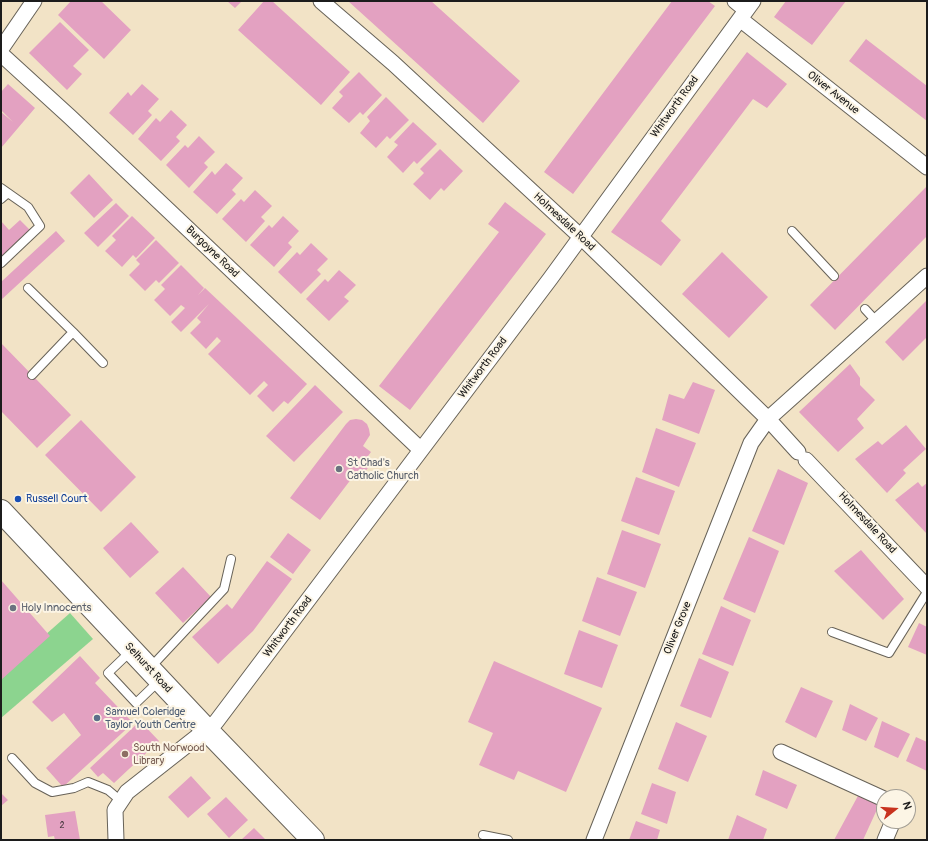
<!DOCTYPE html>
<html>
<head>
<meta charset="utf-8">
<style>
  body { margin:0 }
  #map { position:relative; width:928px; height:841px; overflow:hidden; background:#f2e3c6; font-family:Pangolin,sans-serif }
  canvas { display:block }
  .frame { position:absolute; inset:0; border:2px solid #1c1c1c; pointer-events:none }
  .north { position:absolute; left:876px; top:789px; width:40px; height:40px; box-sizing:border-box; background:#fcf5e5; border:1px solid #a29e95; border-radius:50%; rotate:73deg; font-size:11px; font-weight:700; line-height:16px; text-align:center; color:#1c1c1c }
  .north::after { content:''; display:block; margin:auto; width:14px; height:18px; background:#c8321e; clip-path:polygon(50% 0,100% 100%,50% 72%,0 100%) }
</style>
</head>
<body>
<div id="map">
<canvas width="928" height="841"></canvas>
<div class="frame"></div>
<div class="north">N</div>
</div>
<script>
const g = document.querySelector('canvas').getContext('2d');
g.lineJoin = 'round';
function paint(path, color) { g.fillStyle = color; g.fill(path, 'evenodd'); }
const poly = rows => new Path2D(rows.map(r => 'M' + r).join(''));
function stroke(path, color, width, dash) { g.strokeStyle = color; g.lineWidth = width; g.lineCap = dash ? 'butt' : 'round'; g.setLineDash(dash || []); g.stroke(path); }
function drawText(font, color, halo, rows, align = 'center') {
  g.font = font + ' Pangolin,sans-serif'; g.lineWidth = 4; g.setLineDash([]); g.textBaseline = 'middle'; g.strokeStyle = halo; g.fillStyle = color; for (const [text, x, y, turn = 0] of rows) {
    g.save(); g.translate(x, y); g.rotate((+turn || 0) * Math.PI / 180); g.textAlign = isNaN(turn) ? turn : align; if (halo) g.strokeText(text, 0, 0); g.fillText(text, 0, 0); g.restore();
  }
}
paint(poly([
  [70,613,93,639,1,718,1,674]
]), '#8cd48f');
paint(poly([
  [71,1,101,1,131,30,104,59,58,15],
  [227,1,242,1,235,8],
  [264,1,272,1,350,72,321,105,238,30],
  [348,1,431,1,520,81,483,123],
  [672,1,708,1,715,6,573,194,544,172],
  [786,1,846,1,812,45,774,17],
  [60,22,89,50,73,66,82,74,67,90,29,53],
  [866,39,927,86,927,121,849,61],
  [747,52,787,84,767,108,753,99,661,221,681,240,661,266,611,232],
  [359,72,382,95,363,115,360,112,349,123,332,108,343,96,339,92],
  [8,84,35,108,1,148,1,112,13,122,1,110,1,92],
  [142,84,159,99,148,111,152,115,133,135,109,113,128,92,131,96],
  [386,97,409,120,390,139,387,136,376,148,360,133,370,121,367,117],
  [171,110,187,125,176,137,180,141,161,161,138,139,156,118,160,122],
  [413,122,437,144,417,164,414,161,403,173,387,157,398,145,394,142],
  [199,136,215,152,204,163,208,167,189,188,166,165,185,145,188,148],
  [440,149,463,171,444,191,441,188,430,200,413,184,424,173,420,169],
  [226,163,243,178,232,190,236,194,217,214,193,192,212,171,215,175],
  [89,174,113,200,94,218,70,193],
  [927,186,927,236,835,330,810,305],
  [255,190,272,206,261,217,265,221,246,242,222,219,241,199,244,202],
  [505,202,546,234,410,410,379,386,499,232,488,224],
  [116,203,129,216,98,247,84,233],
  [132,216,155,238,136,258,133,255,122,267,105,251,116,240,112,236],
  [283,216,299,231,288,243,292,247,274,267,250,245,269,225,272,228],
  [20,220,31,231,1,260,1,221,9,230],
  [56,231,65,241,1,300,1,282],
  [156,240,179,263,159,283,156,280,145,291,129,275,140,264,136,260],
  [311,243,328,259,317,270,321,274,301,294,278,272,297,252,300,255],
  [722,252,768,297,729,338,682,294],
  [181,265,204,288,198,295,205,288,307,384,288,404,284,401,273,412,257,396,268,385,264,381,250,395,208,354,221,341,217,337,206,349,190,333,201,322,197,318,209,304,181,332,171,322,185,308,181,305,170,316,154,300,165,289,161,285],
  [339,270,356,285,344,297,349,301,329,321,306,299,325,279,328,282],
  [927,300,927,337,903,361,885,342],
  [1,343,71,415,37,448,1,411],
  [850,364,860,378,860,385,875,400,857,419,864,428,838,452,799,412],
  [693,382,715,390,699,434,662,420,669,394,684,399],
  [315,385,343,412,294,462,266,436],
  [356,419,362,420,367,424,369,429,370,435,363,446,371,452,365,460,371,464,360,478,355,474,320,520,290,498,346,424,350,420],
  [81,420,136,477,101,512,45,455],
  [906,425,926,449,903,470,906,473,887,493,855,459,878,441,882,445],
  [656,428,696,443,679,487,642,472],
  [778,469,808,483,784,545,752,531],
  [636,477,675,491,659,535,621,521],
  [918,482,922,487,927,483,927,534,895,500],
  [131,522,159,552,130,578,103,548],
  [622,530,661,544,645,588,607,574],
  [288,533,311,550,293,574,270,557],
  [749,537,779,551,755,613,723,599],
  [861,550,904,599,883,620,834,571],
  [267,561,292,579,253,631,218,664,192,637,227,604,232,609],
  [183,567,211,597,183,623,155,593],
  [597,577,637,592,620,636,582,621],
  [1,580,50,636,1,680],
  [721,606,751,620,733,666,702,654],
  [919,623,927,627,927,655,908,647],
  [579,630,618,645,602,688,564,674],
  [80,656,100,678,95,683,133,723,63,787,46,768,81,735,64,713,52,722,32,702],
  [699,658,729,672,711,718,680,706],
  [494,661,602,708,566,792,518,771,514,780,479,765,493,733,468,722],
  [801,687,833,701,816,738,785,722],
  [850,704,878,718,866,741,842,730],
  [140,721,159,741,114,783,103,773,98,777,90,768],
  [882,721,910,734,898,758,874,747],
  [676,722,707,736,688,782,658,769],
  [916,737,927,742,927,771,906,761],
  [763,770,797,785,787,809,755,795],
  [191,776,211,798,188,818,168,797],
  [652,783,676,792,667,824,641,814],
  [1,793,8,800,1,806],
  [859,794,879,805,863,840,834,840],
  [226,797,248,820,229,838,207,814],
  [75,811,80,840,55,840,54,836,48,837,45,815],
  [737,815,767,829,763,840,728,840],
  [636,821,660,830,657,840,629,840],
  [254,828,266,840,241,840]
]), '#e3a1c1');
const service = poly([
  [1,188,28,207,40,226,1,263],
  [1,199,8,193],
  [792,231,834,276],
  [28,288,73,332,32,375],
  [865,309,876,321],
  [73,332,103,363],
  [832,632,889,653,927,592],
  [131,651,108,673,136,703,159,681],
  [150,668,224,589,231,559],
  [12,758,35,783,52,792,74,788,88,782,108,790,121,801],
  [483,835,508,840]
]);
const minor = poly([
  [321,1,393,63,581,237,768,419,798,452],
  [735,1,746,10],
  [740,19,927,167],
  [1,49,34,1],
  [1,54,70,117,421,450],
  [806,460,927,587],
  [781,752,884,799],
  [116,840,115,810,127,792,216,722,550,279,753,1],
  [594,840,751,443,768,419,927,276],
  [885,840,893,821]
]);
const primary = poly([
  [1,511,206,729,313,840]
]);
stroke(service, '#676258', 10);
stroke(minor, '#676258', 17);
stroke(primary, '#676258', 24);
stroke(service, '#fff', 8);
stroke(minor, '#fff', 15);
stroke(primary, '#fff', 22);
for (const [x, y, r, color] of [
  [339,469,4,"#6b7280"],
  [18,499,4,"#1a4fb4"],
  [13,608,4,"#6b7280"],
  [97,718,4,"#5c6f8a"],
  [125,754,4,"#8d6e63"]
]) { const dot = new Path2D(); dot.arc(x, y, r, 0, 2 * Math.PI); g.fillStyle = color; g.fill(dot); stroke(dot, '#fcf5e5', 1.5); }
drawText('9px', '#4e3d45', null, [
  ["2",62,826]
]);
drawText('11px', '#1c1c1c', '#fcf5e5', [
  ["Oliver Avenue",833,93,38],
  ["Whitworth Road",675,107,-54],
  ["Holmesdale Road",564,222,43],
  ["Burgoyne Road",212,252,44],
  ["Whitworth Road",483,368,-53],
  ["Holmesdale Road",867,523,47],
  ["Whitworth Road",288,627,-53],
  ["Oliver Grove",678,628,-68],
  ["Selhurst Road",148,668,47]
]);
drawText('11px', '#5b616d', '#fcf5e5', [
  ["St Chad's",347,463],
  ["Catholic Church",347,476],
  ["Holy Innocents",21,608]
], 'left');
drawText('11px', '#164399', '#fcf5e5', [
  ["Russell Court",26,499]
], 'left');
drawText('11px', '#4e5e75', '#fcf5e5', [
  ["Samuel Coleridge",105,712],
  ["Taylor Youth Centre",105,725]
], 'left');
drawText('11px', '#785e54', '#fcf5e5', [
  ["South Norwood",133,748],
  ["Library",133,761]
], 'left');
</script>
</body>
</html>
